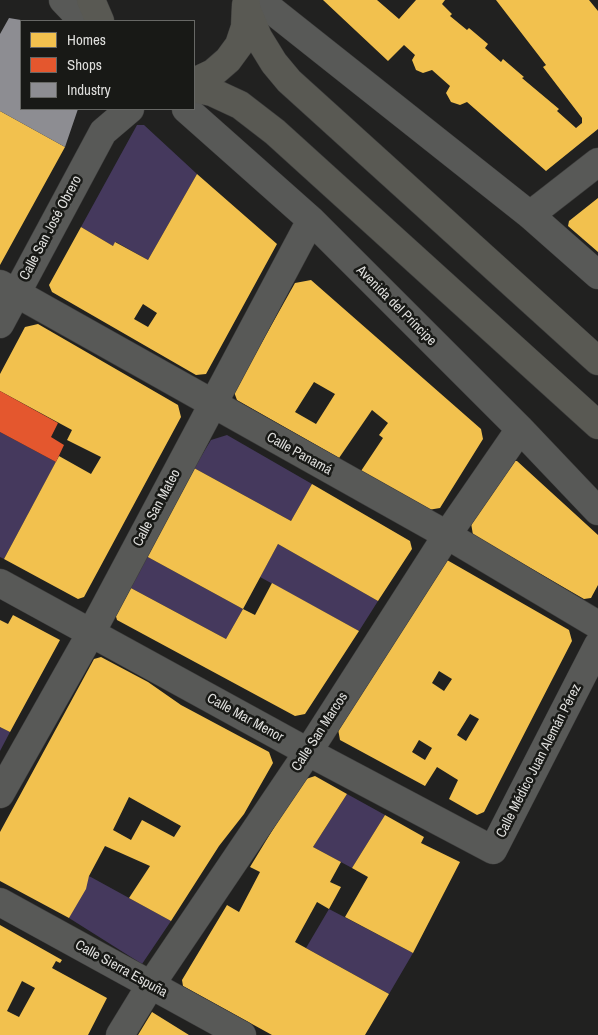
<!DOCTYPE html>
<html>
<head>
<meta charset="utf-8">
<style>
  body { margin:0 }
  #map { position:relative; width:598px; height:1035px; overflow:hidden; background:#212120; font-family:"Archivo Narrow",sans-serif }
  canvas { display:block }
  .legend { position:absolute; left:20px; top:20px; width:175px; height:90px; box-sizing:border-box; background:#181916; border:1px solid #676865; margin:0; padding:6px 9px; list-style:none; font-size:15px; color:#dededc }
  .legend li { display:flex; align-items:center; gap:10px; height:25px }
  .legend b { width:25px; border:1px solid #676865 }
</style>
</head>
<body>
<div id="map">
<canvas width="598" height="1035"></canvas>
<ul class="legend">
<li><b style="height:14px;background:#f2c14e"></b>Homes</li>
<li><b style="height:14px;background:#e4572e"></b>Shops</li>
<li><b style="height:14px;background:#8d8d92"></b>Industry</li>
</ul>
</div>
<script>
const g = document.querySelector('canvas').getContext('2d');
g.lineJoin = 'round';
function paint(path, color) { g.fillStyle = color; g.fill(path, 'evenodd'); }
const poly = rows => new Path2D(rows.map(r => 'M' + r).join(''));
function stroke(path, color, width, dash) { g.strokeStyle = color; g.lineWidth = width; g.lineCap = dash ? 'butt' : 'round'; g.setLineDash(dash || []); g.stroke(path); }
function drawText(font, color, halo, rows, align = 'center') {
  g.font = font + ' "Archivo Narrow",sans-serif'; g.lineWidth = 5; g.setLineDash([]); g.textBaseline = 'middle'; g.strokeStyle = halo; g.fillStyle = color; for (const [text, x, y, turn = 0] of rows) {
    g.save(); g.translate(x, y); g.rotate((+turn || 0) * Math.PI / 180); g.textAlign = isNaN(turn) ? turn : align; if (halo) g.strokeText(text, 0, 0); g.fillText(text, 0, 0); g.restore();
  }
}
paint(poly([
  [137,125,144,125,197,174,148,260,116,242,113,246,81,227],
  [0,432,56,462,4,559,0,557],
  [227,435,312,484,291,521,194,468,211,440],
  [278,544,378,601,359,631,260,577],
  [146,556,243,609,226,639,129,587],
  [0,727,10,732,0,751],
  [347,794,385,815,352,868,313,847],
  [89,876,171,921,142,964,69,918],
  [329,909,413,953,389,994,306,948]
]), '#45395d');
paint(poly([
  [323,0,377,0,399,19,416,0,445,0,442,4,452,14,450,16,467,30,469,28,488,44,485,48,501,62,503,59,524,77,522,78,559,109,557,111,576,128,582,123,582,118,543,67,546,65,496,0,589,0,598,11,598,129,546,171,467,102,460,105,451,102,446,93,450,86,432,70,423,73,416,70,412,60,415,55,404,45,388,61],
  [0,111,65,147,0,265],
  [197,174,277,244,206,374,196,375,52,292,49,285,81,227,113,246,115,242,148,260],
  [143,304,157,313,148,327,134,319],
  [598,198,598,252,568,226,569,221],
  [311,280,481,429,483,439,440,508,428,510,361,471,383,438,379,435,388,423,372,410,339,458,237,400,234,392,295,283],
  [314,382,335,394,316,424,295,412],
  [38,324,178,405,181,417,84,597,78,599,4,559,59,456,91,474,101,457,67,440,72,430,0,391,0,374,25,327],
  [510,461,517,461,598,535,598,585,591,598,584,599,473,535,471,523],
  [194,468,291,521,312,484,410,541,412,549,378,601,278,544,243,609,146,556],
  [447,560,569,630,572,641,484,812,477,815,449,799,458,780,437,767,425,786,340,740,338,729],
  [439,671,452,679,444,691,432,683],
  [470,714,479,719,466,741,457,735],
  [419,740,432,748,425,760,412,752],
  [272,583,359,631,305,714,295,716,117,620,115,613,129,587,226,639,243,609,255,615],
  [13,615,60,640,10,732,0,727,0,620,8,624],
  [101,657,148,682,181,705,269,752,273,763,244,814,219,846,171,921,129,898,150,866,105,846,89,876,86,889,69,918,0,881,0,832,94,659],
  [129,797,181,826,174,837,142,820,131,840,113,830],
  [315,776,347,794,313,847,341,862,330,882,341,887,329,909,317,902,295,942,389,994,365,1035,272,1035,183,986,182,980,227,905,239,912,260,872,250,867,303,780],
  [385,815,424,837,421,843,460,862,413,953,345,917,368,877,352,868],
  [0,925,62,960,60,963,56,961,52,968,107,998,88,1035,0,1035],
  [22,981,35,988,19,1017,7,1011],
  [152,1012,189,1035,138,1035]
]), '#f2c14e');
paint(poly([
  [0,391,58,423,51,437,64,445,56,462,0,432]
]), '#e4572e');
paint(poly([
  [9,18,21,20,21,109,78,109,65,147,0,111,0,34]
]), '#8d8d92');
const minor = poly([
  [63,0,83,21],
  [259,0,530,215,598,275],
  [186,109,311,220,520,429,598,511],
  [530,215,598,162],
  [0,284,447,535,598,625],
  [0,324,103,132,130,109],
  [0,583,308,752,493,850,598,645],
  [0,794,91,633,311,220],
  [0,902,242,1035],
  [120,1035,150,986,308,752,447,535,520,429]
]);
const primary = poly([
  [91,0,100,21],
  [246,8,258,37,274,63,289,81,598,361],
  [194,82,213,73,228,60,239,45,245,27,246,5],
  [194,88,212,92,240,105,275,132,598,425]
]);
stroke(minor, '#3d3d3c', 29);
stroke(primary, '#3d3d3c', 29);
stroke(minor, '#585957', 28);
stroke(primary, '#595953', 28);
drawText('14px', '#dededc', '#181916', [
  ["Calle San José Obrero",51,228,-62],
  ["Avenida del Príncipe",396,306,45],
  ["Calle Panamá",299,454,29],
  ["Calle San Mateo",157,508,-62],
  ["Calle Mar Menor",245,718,29],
  ["Calle San Marcos",320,732,-57],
  ["Calle Médico Juan Alemán Pérez",539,761,-63],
  ["Calle Sierra Espuña",121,969,29]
]);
</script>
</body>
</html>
